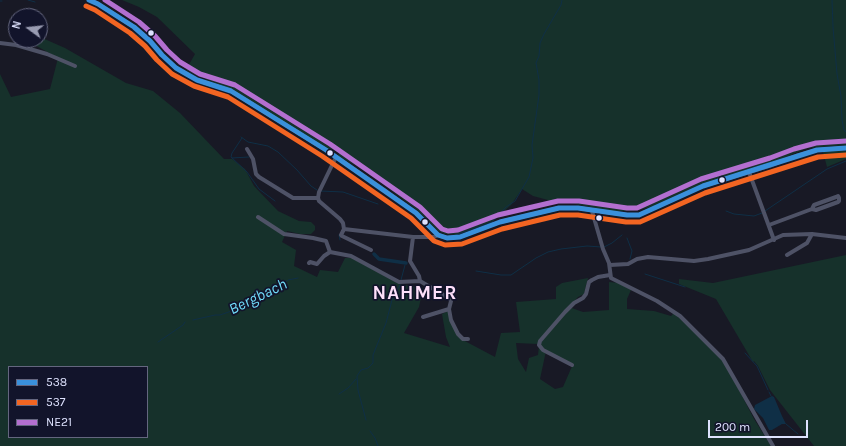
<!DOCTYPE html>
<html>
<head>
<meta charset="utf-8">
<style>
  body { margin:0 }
  #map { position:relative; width:846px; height:446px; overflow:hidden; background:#181925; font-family:Karla,sans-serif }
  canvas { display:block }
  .legend { position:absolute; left:8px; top:366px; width:140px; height:72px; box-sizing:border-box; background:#12142b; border:1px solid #64667f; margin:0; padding:5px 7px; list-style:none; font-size:12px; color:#dee2fe }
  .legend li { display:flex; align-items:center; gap:8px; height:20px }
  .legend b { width:20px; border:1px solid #64667f }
  .north { position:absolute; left:8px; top:8px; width:40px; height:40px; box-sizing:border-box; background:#12142b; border:1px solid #64667f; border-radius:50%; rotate:285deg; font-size:11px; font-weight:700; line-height:16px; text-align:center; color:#dee2fe }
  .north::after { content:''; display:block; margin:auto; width:14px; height:18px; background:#999cb2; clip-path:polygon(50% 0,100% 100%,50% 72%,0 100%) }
  .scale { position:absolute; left:708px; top:420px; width:100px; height:18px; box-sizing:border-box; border:2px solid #dee2fe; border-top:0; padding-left:5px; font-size:12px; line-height:14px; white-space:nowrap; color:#dee2fe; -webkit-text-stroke:3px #12142b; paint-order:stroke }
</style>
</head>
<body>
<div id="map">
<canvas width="846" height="446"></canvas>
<ul class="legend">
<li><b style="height:5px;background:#3a90db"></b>538</li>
<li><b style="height:5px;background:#f26522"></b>537</li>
<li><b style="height:5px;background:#b36fd0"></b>NE21</li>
</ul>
<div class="north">N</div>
<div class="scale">200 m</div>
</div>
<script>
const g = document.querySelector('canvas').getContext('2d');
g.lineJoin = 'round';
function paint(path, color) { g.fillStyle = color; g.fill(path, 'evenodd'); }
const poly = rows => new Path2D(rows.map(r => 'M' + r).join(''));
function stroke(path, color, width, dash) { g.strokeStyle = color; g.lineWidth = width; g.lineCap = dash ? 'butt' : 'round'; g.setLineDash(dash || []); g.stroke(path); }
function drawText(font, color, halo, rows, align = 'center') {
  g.font = font + ' Karla,sans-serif'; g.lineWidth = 3.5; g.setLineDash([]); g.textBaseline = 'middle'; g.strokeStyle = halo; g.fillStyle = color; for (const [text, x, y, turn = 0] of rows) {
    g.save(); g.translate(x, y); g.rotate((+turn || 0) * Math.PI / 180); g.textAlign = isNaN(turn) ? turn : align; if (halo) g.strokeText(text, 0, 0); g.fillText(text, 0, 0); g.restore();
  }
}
paint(poly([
  [122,0,846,0,846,145,808,148,783,158,704,183,651,207,634,211,611,211,570,203,556,204,548,200,533,196,522,189,511,205,493,221,458,235,445,234,438,231,417,210,376,179,355,165,338,156,339,153,332,149,327,149,231,89,205,79,207,75,199,71,197,76,186,70,195,54,157,17,139,7],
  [40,37,65,48,126,83,153,91,180,113,224,159,232,159,245,169,254,186,278,211,299,221,311,222,315,226,315,230,311,234,300,234,287,231,282,242,296,250,294,266,317,277,320,270,338,272,345,258,352,258,399,284,423,288,419,307,404,333,450,347,446,337,442,314,448,311,463,340,495,357,501,333,520,332,516,302,556,299,556,287,562,283,588,278,584,294,578,297,569,307,583,312,609,310,609,282,619,283,631,290,627,299,627,309,654,311,671,316,674,313,723,359,754,419,771,446,0,446,0,74,11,97,50,89,58,58,26,40,40,40],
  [516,343,538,344,539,346,538,355,529,358,526,372,518,359],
  [546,351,573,364,563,387,555,389,540,379],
  [9,367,147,367,147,437,9,437],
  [830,151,846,151,846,159,827,167,823,152],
  [846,255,846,446,814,446,770,390,758,366,754,361,753,362,716,299,679,284,679,279,713,283]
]), '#16312b');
paint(poly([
  [772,396,774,397,782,416,786,424,782,424,772,430,769,430,763,418,754,409,755,405]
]), '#0f2f46');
stroke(poly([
  [28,0,35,2],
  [832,0,833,27,837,74,841,96,842,120,844,130,846,132],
  [0,1,2,1],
  [133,32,140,37],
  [241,137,248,142,268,146,278,152,297,170,311,186,317,190],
  [242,138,232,153,231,157,247,172,259,189,275,201],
  [232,158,249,157],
  [320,191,343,192,378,204],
  [726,211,734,214,754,216,762,213],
  [765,211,827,169,846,161],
  [339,235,340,240],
  [453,236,492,222,506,207,515,201,529,177,533,158,532,145,539,95,539,80,536,63,539,56,540,43,544,34,561,5,562,0],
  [627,238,632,251,630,259],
  [604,247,612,243,622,235],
  [476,271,501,275,511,275,536,258,548,252,561,249,587,246,601,247],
  [645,274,685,287],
  [401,280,405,265],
  [193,320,215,315,220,315,240,308,249,303,261,293,284,284,288,280,298,278],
  [158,342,183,325,185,322],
  [745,353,757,366,768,390],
  [769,392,771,396],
  [339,394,348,388,356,379],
  [366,420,358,390,357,376,361,370,368,368,373,363,373,355,386,323,392,300,400,285],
  [786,424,798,434],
  [370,431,375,438,378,446]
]), '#0f2f46', 1);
stroke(poly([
  [374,254,379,259,406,263]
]), '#0f2f46', 3.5);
stroke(poly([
  [89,0,98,4,134,27,150,41,162,55,176,68,197,80,231,91,326,150,387,192,416,213,438,235,447,238,460,237,500,222,559,208,578,208,627,215,639,215,703,186,772,165,796,156,817,150,846,148],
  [0,43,16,45,47,54,75,66],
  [247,149,253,159,256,174,259,177,293,198,318,198],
  [336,157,319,192,318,198,319,201,340,219,343,223,344,229,413,237,434,237,438,235],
  [749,172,774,240],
  [592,211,603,249,609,263,611,278,657,301,680,316,723,359,773,446],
  [258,217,284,234,313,238,326,241,330,252,351,256,399,282,420,281],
  [769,225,812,209,816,210,838,202,839,201,839,198,838,196,836,197,814,205,812,209],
  [344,229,341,235,342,236,371,250],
  [413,237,410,261,419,276,420,281,450,299,451,301,449,309,423,317],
  [787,255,807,243,812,234],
  [309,263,310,262,317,264,324,256,330,252],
  [610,265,628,264,637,259,648,257,694,261,708,259,749,250,783,235,812,234,846,238],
  [449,309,451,320,458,334,463,339,468,339],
  [572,365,543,350,539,345,540,341,565,312,574,303,583,298,586,294,589,282,592,280,598,277,610,275]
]), '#4e5266', 4);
stroke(poly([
  [89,0,98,4,134,27,150,41,162,55,176,68,197,80,231,91,326,150,416,213,438,235,447,238,460,237,500,222,559,208,578,208,627,215,639,215,703,186,817,150,846,148]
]), '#3a90db', 5);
stroke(poly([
  [86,6,95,10,130,33,145,46,157,60,172,74,194,86,228,97,322,156,411,218,434,241,445,245,462,244,502,229,560,215,578,215,626,222,640,222,705,193,818,157,846,155]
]), '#f26522', 5);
stroke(poly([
  [105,0,139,22,155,36,167,50,180,62,200,74,235,85,330,144,420,207,442,229,448,231,458,230,498,215,558,201,579,201,627,208,637,208,701,179,770,158,794,149,816,143,846,141]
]), '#b36fd0', 5);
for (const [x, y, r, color] of [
  [151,33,3.5,"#dee2fe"],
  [330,153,3.5,"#dee2fe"],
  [722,180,3.5,"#dee2fe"],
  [599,218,3.5,"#dee2fe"],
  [425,222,3.5,"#dee2fe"]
]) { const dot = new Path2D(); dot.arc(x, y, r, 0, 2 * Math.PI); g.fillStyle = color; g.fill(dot); stroke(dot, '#12142b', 1.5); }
drawText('italic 16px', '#70dbf9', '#12142b', [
  ["Bergbach",258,297,-26]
]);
g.letterSpacing = '1px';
drawText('bold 19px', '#fee0fa', '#12142b', [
  ["NAHMER",415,294]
]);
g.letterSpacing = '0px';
</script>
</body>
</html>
